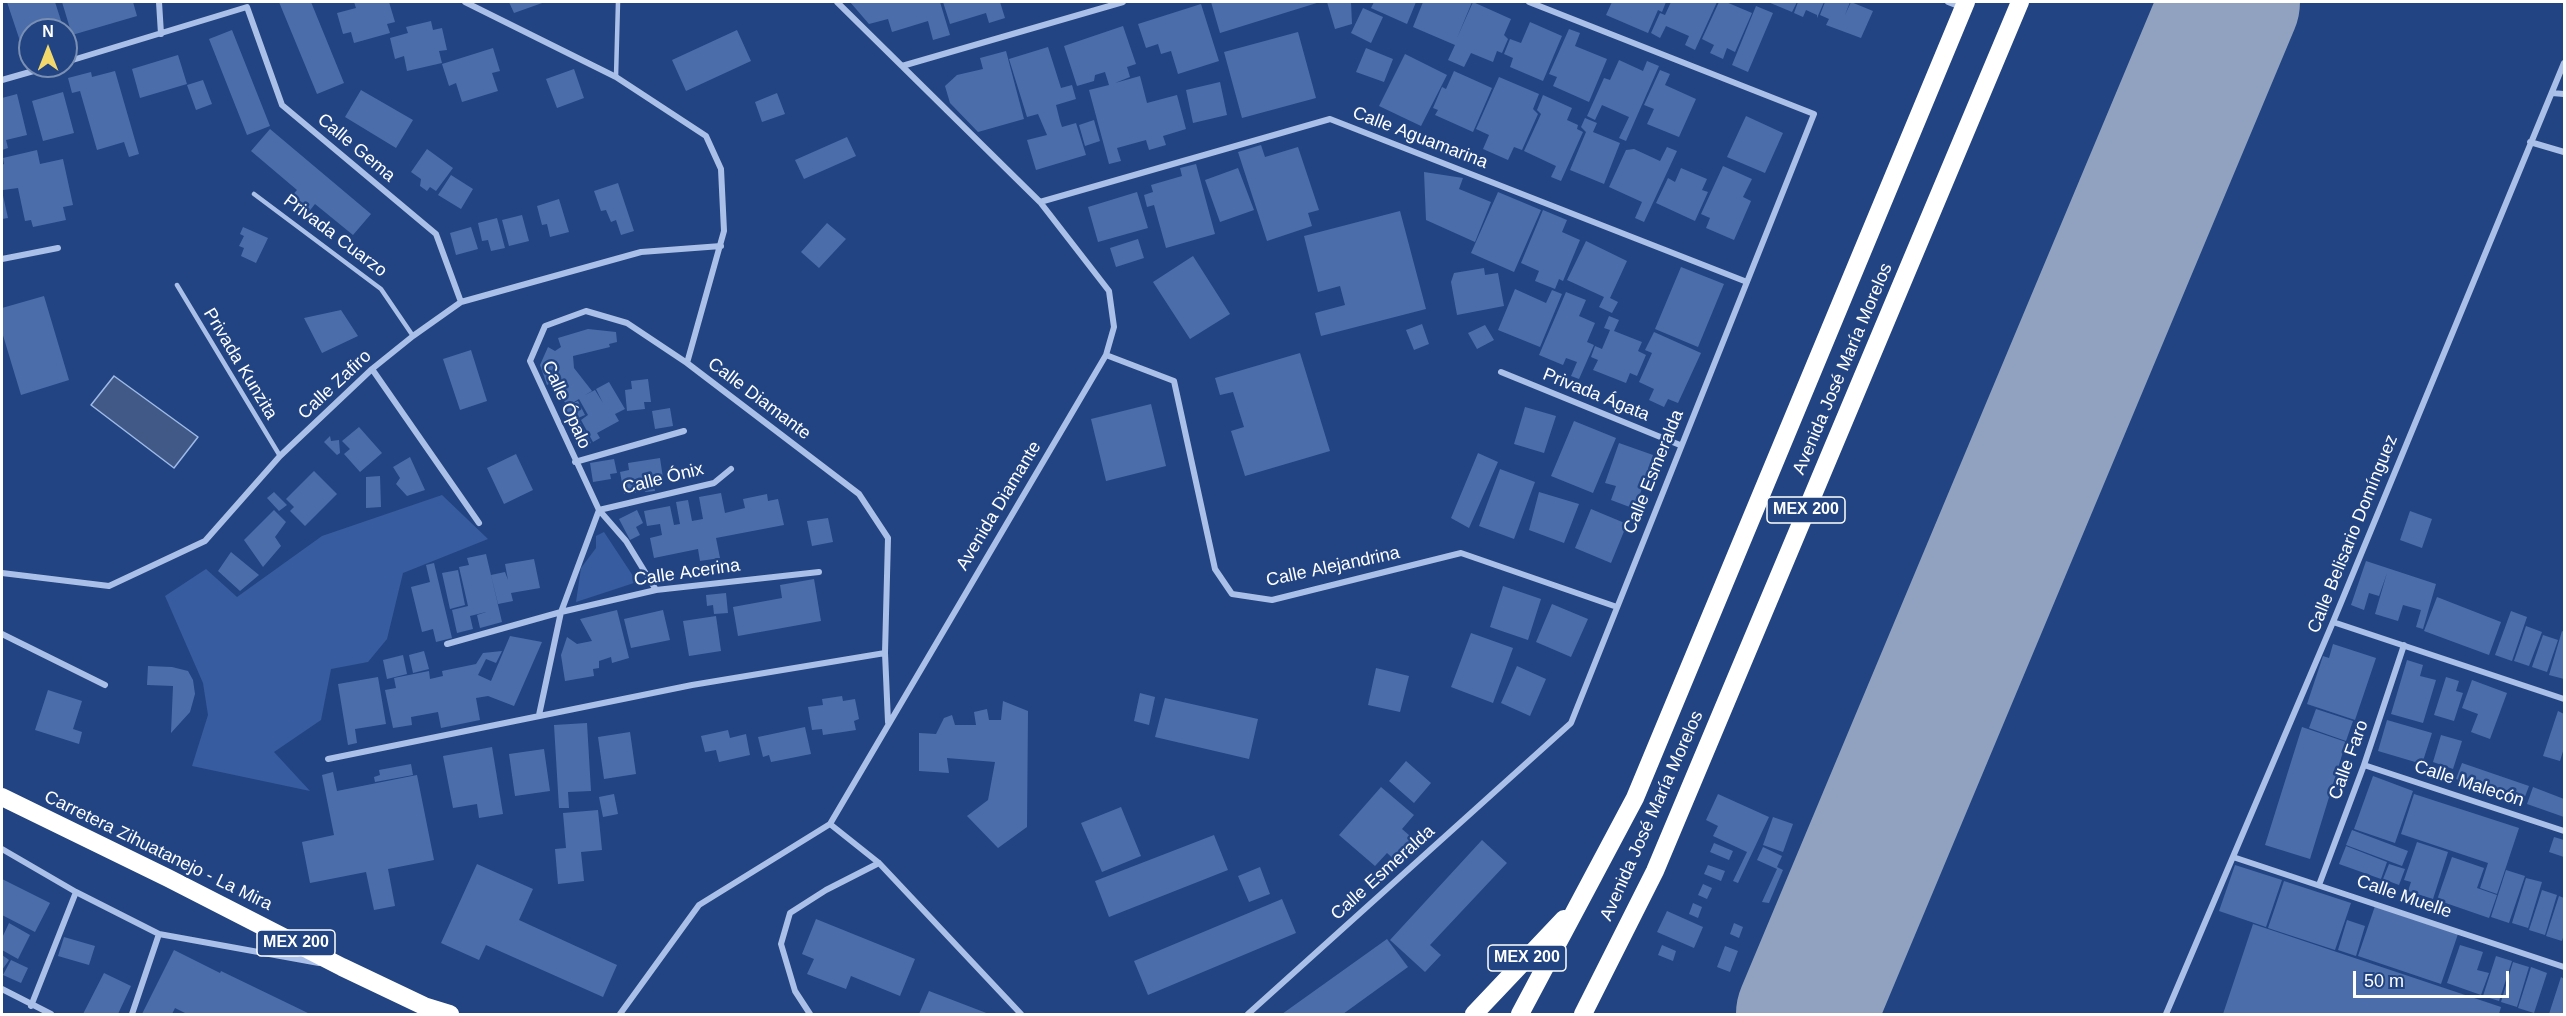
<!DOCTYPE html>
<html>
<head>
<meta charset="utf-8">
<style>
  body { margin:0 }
  #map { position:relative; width:2566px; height:1016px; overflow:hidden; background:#224482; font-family:Helvetica,sans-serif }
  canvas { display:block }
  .frame { position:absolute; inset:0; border:3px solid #fff; pointer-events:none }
  .north { position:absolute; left:18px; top:18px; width:60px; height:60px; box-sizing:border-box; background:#224482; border:2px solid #7a8fb4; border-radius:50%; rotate:0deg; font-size:16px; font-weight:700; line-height:24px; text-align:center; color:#fff }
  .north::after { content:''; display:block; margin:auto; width:21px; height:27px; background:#f3d86c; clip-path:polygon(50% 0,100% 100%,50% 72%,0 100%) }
  .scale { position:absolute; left:2353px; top:971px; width:156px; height:27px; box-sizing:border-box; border:3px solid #fff; border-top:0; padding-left:8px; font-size:18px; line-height:21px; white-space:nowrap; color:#fff; -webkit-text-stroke:4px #224482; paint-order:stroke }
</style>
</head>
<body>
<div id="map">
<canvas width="2566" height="1016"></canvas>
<div class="frame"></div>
<div class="north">N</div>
<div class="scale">50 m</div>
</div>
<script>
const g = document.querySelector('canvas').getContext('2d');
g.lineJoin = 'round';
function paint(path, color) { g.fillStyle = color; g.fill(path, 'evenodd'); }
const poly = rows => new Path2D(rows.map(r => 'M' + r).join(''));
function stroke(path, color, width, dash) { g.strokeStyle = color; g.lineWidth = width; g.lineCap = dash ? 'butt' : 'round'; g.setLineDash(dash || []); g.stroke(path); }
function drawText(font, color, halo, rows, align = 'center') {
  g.font = font + ' Helvetica,sans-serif'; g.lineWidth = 5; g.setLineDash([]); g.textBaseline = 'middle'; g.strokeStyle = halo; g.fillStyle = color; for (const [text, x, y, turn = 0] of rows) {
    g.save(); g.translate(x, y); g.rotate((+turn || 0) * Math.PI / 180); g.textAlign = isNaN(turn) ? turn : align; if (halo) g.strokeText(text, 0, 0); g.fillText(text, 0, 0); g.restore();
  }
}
paint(poly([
  [442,495,488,539,403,573,387,639,368,662,331,669,321,720,274,752,310,791,192,766,208,715,203,683,165,596,206,569,237,597,322,536],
  [604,532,637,582,576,602,581,568,596,548,596,536]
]), '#375ca0');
const water = poly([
  [114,376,198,437,174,468,91,405,114,376]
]);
paint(water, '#415987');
stroke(water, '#9ebae9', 1.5);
stroke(poly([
  [1806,1014,2230,2]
]), '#90a2c0', 140);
paint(poly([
  [7,2,55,2,64,30,30,30,30,41,21,44],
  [62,2,133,2,137,16,72,35],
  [279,2,311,2,344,83,317,94],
  [354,2,389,2,395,22,387,24,390,33,354,43,351,32,343,34,337,13,356,8],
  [509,2,545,2,514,13],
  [850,2,940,2,950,35,933,40,928,21,892,32,888,19,869,24],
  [943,2,1000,2,1005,18,989,23,986,13,950,24],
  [1211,2,1320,2,1220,33],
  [1327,2,1351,2,1352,24,1335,29],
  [1374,2,1416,2,1407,24,1371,8],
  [1423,2,1472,2,1457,38,1473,2,1511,19,1504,35,1508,39,1502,53,1497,51,1493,62,1471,53,1464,67,1448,60,1455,45,1413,27],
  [1612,2,1666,2,1662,12,1658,10,1648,33,1606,15],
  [1671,2,1717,2,1695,50,1685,45,1689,36,1666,26,1660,38,1651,33,1660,13,1665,15],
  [1719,2,1726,2,1752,13,1735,52,1727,48,1723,59,1710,53,1714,45,1702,39],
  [1768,2,1797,2,1792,12],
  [1798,2,1824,2,1817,18,1817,15,1806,10,1803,17,1794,13],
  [1825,2,1850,2,1845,15,1851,2,1873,11,1861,38,1826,25,1829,19,1820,15],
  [1201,4,1219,61,1178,74,1171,51,1161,54,1158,44,1146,48,1138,24],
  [1756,6,1773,13,1748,72,1732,65],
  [1363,8,1383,17,1371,43,1351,33],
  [431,21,433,30,442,28,447,50,439,51,442,63,407,71,404,56,395,59,390,38,408,33,406,27],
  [1530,22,1562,36,1543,81,1510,67,1513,58,1504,54,1510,39,1521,43],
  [1123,26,1136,64,1127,67,1130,77,1115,83,1140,76,1147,103,1177,95,1186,129,1163,136,1166,145,1149,150,1146,140,1117,148,1121,161,1109,164,1089,90,1109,85,1105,72,1095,75,1094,81,1077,86,1064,46],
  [1569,29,1580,33,1575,46,1607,59,1589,102,1553,86,1557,77,1549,74],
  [232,30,270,126,247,135,209,39],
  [737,30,751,61,686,91,672,60],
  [1298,32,1316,98,1242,118,1224,52],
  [1048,47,1061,88,1072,85,1076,99,1056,105,1060,121,1062,127,1076,123,1086,155,1036,170,1027,140,1047,135,1038,114,1027,117,1009,59],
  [493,48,500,71,492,73,498,91,462,102,456,83,449,86,442,64],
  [1366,48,1393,59,1384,82,1356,72],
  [1006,51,1024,119,978,132,950,103,945,86,957,75,983,69,980,58],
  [1405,54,1447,75,1421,126,1379,106],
  [178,55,187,84,140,98,132,69],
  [1619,60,1643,71,1647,61,1659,66,1626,141,1619,138,1629,117,1602,105,1595,120,1587,116,1604,78,1610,80],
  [574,69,584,98,557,108,546,79],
  [1660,70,1670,74,1665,85,1696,99,1679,137,1647,124,1654,109,1644,105],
  [115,71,139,154,129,157,124,142,97,150,80,91,72,93,68,78,91,72,92,77],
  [1454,71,1492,88,1473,132,1435,115,1438,110,1433,108,1442,87,1446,89],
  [1499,77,1539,94,1533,109,1538,114,1522,150,1514,147,1508,160,1483,149,1489,135,1476,129],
  [203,80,212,104,196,110,187,85],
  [1220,82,1227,115,1193,123,1186,90],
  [361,90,413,120,396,148,345,117],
  [63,92,74,133,43,141,32,101],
  [777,93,785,114,762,122,755,102],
  [17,94,27,135,6,140,8,148,2,150,2,98],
  [1543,95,1572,108,1567,120,1578,125,1577,129,1583,132,1561,181,1551,177,1556,166,1524,151,1541,114,1537,110],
  [1746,116,1783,133,1765,173,1727,157],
  [1585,118,1597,123,1593,132,1620,143,1604,184,1570,170,1586,132,1581,127],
  [1094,120,1100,141,1085,146,1079,125],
  [270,129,371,214,353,235,315,204,307,214,289,199,297,190,251,151],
  [847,137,856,156,804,179,795,160],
  [1261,145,1265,157,1298,147,1319,210,1308,213,1312,226,1267,241,1238,152],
  [1667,147,1677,151,1644,222,1635,218,1642,202,1609,187,1626,150,1634,149,1660,161],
  [427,149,453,168,436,191,430,187,427,191,420,186,421,179,411,172],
  [37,150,40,164,63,159,73,205,63,207,66,220,33,227,31,220,25,221,18,188,3,190,2,165,4,164,3,158],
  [1196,164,1215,234,1166,248,1154,205,1147,207,1144,195,1153,192,1151,185,1182,176,1180,168],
  [1723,166,1752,179,1743,197,1751,201,1734,240,1706,228,1710,218,1701,214],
  [1238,168,1254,210,1220,222,1205,180],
  [1681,168,1707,179,1702,190,1708,192,1695,221,1656,203,1668,178,1675,182],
  [1424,172,1463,178,1459,189,1491,202,1475,242,1426,220],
  [451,175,473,189,461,209,438,195],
  [618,183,634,231,621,235,616,220,611,222,606,210,601,211,594,191],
  [2,191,8,218,2,219],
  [1137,192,1148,228,1098,242,1088,207],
  [1498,192,1541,210,1514,272,1471,253],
  [559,199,569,232,550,237,547,224,542,225,537,206],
  [1543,210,1567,220,1562,232,1580,240,1563,281,1559,279,1555,289,1535,281,1539,271,1521,263],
  [1400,211,1426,309,1321,336,1315,313,1345,305,1340,286,1318,292,1304,236],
  [522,215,529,241,509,246,502,220],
  [497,218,505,248,491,251,488,240,482,241,478,223],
  [827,223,846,239,819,268,801,252],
  [243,227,268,238,256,263,241,256,244,248,239,246,244,236,240,234],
  [471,227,478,249,456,255,450,233],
  [1138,239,1144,258,1116,267,1110,248],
  [1586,241,1627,261,1610,298,1618,302,1612,313,1599,307,1604,297,1567,280],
  [1193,256,1230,314,1190,339,1153,282],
  [1681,267,1724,284,1698,347,1655,329],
  [1484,268,1485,275,1498,273,1504,306,1457,315,1451,282,1454,273],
  [1515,289,1546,303,1552,290,1562,294,1540,347,1498,330],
  [1566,292,1586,300,1579,316,1595,323,1587,342,1594,345,1579,379,1571,376,1577,362,1566,358,1563,365,1539,355],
  [44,296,69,380,21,395,2,332,2,308],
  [341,310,358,336,322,353,304,318],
  [1609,316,1619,320,1614,331,1642,342,1638,351,1646,355,1637,376,1630,373,1626,383,1593,370,1598,360,1591,357,1595,346,1602,349,1610,330,1604,328],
  [1422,324,1429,344,1414,350,1406,330],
  [1485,325,1494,340,1477,349,1468,333],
  [588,329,616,332,617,342,609,344,610,347,573,356,574,368,592,391,585,395,595,390,603,403,596,389,609,382,625,409,615,414,619,421,597,433,600,438,593,442,581,420,588,415,579,399,569,405,578,401,585,415,578,418,591,443,578,449,562,409,567,406,553,382,547,385,540,365,548,347,555,351,561,347,558,338],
  [1654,332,1701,353,1678,403,1668,399,1664,407,1649,400,1654,389,1639,382,1652,353,1645,350],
  [471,350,487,401,460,410,443,359],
  [1300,353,1330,451,1245,476,1231,431,1244,427,1233,392,1220,395,1215,378],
  [648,379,651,402,644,402,645,409,627,411,625,390,632,389,631,381],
  [1151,404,1166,466,1106,481,1091,419],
  [1525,407,1556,416,1544,453,1514,444],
  [670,408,673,426,655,429,652,411],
  [1574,421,1616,438,1593,493,1551,476],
  [359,427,382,453,360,472,344,454,350,449,342,441],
  [330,436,331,441,339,440,340,453,337,455,324,442],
  [1619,443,1653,455,1635,509,1611,500,1616,486,1605,483],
  [1478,453,1498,462,1469,528,1451,518],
  [516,454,533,490,504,504,487,468],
  [410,457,425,490,407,496,396,484,400,478,393,467],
  [660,458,663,478,653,480,655,491,645,492,643,478,635,479,636,493,624,494,620,472,629,470,628,463],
  [614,459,617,473,610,474,611,479,593,482,590,463],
  [1500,469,1535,482,1514,539,1479,526],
  [314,471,337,494,305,526,290,511,294,507,286,499],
  [380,476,381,507,366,508,366,477],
  [274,492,287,505,279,511,267,498],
  [1539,492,1579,504,1564,543,1529,530],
  [721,493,725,513,745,508,743,499,767,494,768,501,778,499,784,525,716,538,720,558,700,561,698,549,654,558,650,538,662,535,660,524,647,526,644,511,670,506,674,525,680,524,676,502,688,500,692,521,703,519,699,497],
  [1591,509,1627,524,1611,563,1575,548],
  [274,510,286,522,275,537,281,546,263,567,244,540],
  [637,510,643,523,636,527,640,535,630,540,619,519],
  [2410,511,2432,519,2422,548,2400,540],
  [828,518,833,542,812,546,807,521],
  [231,552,259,575,240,591,218,571],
  [486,554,502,622,480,628,477,615,486,612,470,616,473,629,457,633,452,610,468,606,459,567,469,565,467,558],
  [534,559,540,588,511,593,513,601,498,604,491,575,505,572,508,580,505,564],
  [2366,561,2436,584,2423,629,2416,627,2421,610,2403,605,2398,621,2375,614,2387,573,2379,596,2369,593,2364,610,2351,605],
  [434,563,452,638,436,642,433,629,422,632,411,587,430,582,426,565],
  [458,570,465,605,450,609,442,573],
  [814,579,821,621,738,636,733,607,782,598,780,585],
  [1503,586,1541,599,1528,640,1490,627],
  [726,593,728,613,714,614,713,605,707,606,706,595],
  [2437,597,2501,622,2489,655,2424,631],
  [1552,604,1588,619,1571,657,1536,642],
  [617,610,629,658,612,663,611,657,599,661,599,668,593,669,594,676,565,681,561,655,567,637,577,644,592,641,580,619],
  [663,610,670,640,631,648,624,619],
  [2511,611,2527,617,2512,661,2495,655],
  [716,616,721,651,689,656,683,621],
  [2526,626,2542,632,2529,666,2514,661],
  [2562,631,2564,632,2564,679,2549,675],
  [1471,633,1513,648,1493,703,1451,687],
  [2543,635,2558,640,2547,672,2532,667],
  [510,636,542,642,514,706,488,696,476,698,480,720,441,728,438,712,411,717,412,725,393,728,385,690,396,688,394,678,429,671,430,679,443,676,442,671,476,664,483,653,502,651,496,663,486,659,478,675,491,681],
  [2333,644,2376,658,2355,720,2307,704,2323,656,2329,658],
  [424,651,429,669,413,673,409,655],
  [403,655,407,674,387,679,383,660],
  [2407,660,2423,665,2420,676,2436,680,2423,723,2391,714],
  [148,666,172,667,188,671,193,680,195,694,190,712,171,733,173,686,147,685],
  [1517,666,1546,679,1530,716,1501,703],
  [1376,668,1409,676,1400,712,1368,705],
  [378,677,386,724,355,729,357,743,348,745,338,684],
  [2446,677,2459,681,2456,691,2463,693,2454,721,2434,715],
  [2472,680,2507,693,2490,739,2471,732,2478,714,2462,708],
  [48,690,82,701,73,729,82,732,79,744,35,730],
  [1140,693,1155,697,1149,725,1134,721],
  [842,696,843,701,855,699,859,719,854,721,856,730,823,735,822,729,812,730,808,707,823,705,822,699],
  [1165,698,1258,719,1249,759,1155,737],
  [1003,701,1028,711,1027,827,998,848,967,816,988,800,995,762,947,758,949,773,919,771,919,733,936,734,944,718,952,715,955,725,976,725,974,712,987,709,989,720,1001,720],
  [2316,709,2353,721,2346,741,2309,728],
  [2558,711,2564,714,2564,748,2560,761,2543,756],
  [2387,720,2432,733,2422,764,2378,751],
  [587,723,591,791,568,792,569,808,559,808,554,725],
  [805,727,811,754,771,762,769,755,763,757,758,737],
  [2302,727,2346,742,2310,859,2265,845],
  [728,730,730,738,746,734,750,755,719,762,716,750,705,752,701,736],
  [630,732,636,774,604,779,598,737],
  [2441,735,2462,741,2453,769,2433,762],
  [492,747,503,814,479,818,477,804,453,808,443,756],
  [544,749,550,791,515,796,509,754],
  [1406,761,1431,783,1414,803,1389,781],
  [2462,763,2529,786,2523,802,2456,779],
  [411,764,413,775,375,782,374,777,380,775,379,770],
  [333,772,337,791,417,775,434,860,388,869,395,906,374,910,366,872,310,883,302,842,334,835,322,775],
  [2373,776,2413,791,2395,843,2354,829],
  [1381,787,1414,815,1402,829,1417,842,1398,863,1387,853,1375,866,1339,835],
  [2533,787,2564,799,2564,817,2527,804],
  [614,794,618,814,603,817,599,797],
  [1718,794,1769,817,1738,883,1733,881,1747,852,1713,836,1718,826,1706,820],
  [2414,794,2519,828,2497,894,2480,888,2488,863,2401,834],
  [1121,807,1141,856,1102,872,1081,823],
  [598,810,602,850,581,852,584,881,558,884,555,849,566,848,563,813],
  [1773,817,1793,824,1783,852,1763,845],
  [2352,830,2408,851,2402,866,2346,845],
  [1214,835,1228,870,1109,917,1095,881],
  [2554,837,2564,840,2564,857,2549,852],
  [1482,840,1507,863,1430,945,1441,955,1425,972,1390,940],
  [2417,842,2448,852,2433,899,2408,891,2411,882,2404,880],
  [1714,843,1733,851,1729,860,1710,852],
  [2346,846,2387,862,2381,879,2339,864],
  [1763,847,1782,856,1777,867,1783,870,1769,903,1762,902,1777,869,1757,860],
  [2452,857,2484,868,2477,888,2497,895,2489,918,2437,900],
  [477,864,533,889,519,920,617,965,603,997,486,945,479,960,441,943],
  [2389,864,2405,869,2399,885,2383,879],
  [1708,865,1725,871,1721,881,1704,874],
  [2235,865,2282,880,2266,927,2219,911],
  [1260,867,1270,894,1249,902,1238,876],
  [2506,870,2525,876,2509,923,2491,917],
  [2526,878,2542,882,2528,928,2512,923],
  [2,879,50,903,35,932,2,915],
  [2284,881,2351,903,2335,950,2268,928],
  [1703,884,1712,888,1707,899,1698,895],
  [2542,890,2557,895,2545,935,2529,930],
  [2559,896,2564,898,2564,934,2562,941,2546,936],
  [1282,899,1296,933,1148,995,1134,961],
  [1693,903,1702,907,1698,918,1689,914],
  [2375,906,2458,934,2441,984,2358,956],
  [1667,911,1703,927,1694,948,1657,932],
  [816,919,915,959,900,996,851,976,846,989,807,974,814,959,802,954],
  [2347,920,2365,926,2356,956,2338,950],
  [9,923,30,935,18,959,2,950,2,938],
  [1734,923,1743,927,1739,938,1730,934],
  [2253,924,2501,1007,2499,1014,2223,1014],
  [64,937,95,946,89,965,58,956],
  [1387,939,1408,967,1343,1014,1282,1014],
  [1662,945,1676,951,1673,961,1658,955],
  [2460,945,2483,952,2477,970,2489,973,2481,995,2447,983],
  [1725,946,1738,951,1730,972,1717,967],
  [174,950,220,973,221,971,310,1014,187,1014,175,1008,172,1014,142,1014],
  [2,955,9,960,2,970],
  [2496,956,2512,961,2499,1001,2483,996],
  [11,960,28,968,21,983,3,975],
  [2513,962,2529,967,2517,1007,2501,1002],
  [2531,967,2547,973,2534,1013,2518,1008],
  [104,973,131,986,118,1014,83,1014],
  [2561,977,2564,979,2564,1014,2549,1014],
  [929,991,989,1014,919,1014]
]), '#4b6eab');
stroke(poly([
  [616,77,618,2],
  [254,194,381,289,413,336],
  [177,285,280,456]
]), '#aac0e8', 4.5);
stroke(poly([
  [159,2,161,34],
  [465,2,616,77,706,136,721,169,724,231,687,363,859,494,888,538,885,653,888,722],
  [1948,2,1961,7],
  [66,62,247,7,282,105,436,234,461,302],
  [902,66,1123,2],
  [2,80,51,66],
  [2552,93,2564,94],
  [2530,142,2564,152],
  [1040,202,1330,119,1747,282],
  [2,259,58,248],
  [1106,355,1174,381,1215,569,1232,594,1272,600,1461,553,1617,607],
  [372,369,479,523],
  [1501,372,1680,445],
  [575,462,684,431],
  [2,573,109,586,205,541,280,456,372,369,413,336,461,302,641,252,721,246],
  [656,590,626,541,599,510,714,483,731,469],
  [2333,622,2564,699],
  [2,634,105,685],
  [447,644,561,612,656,590,819,572],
  [539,715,561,612,599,510,530,361,545,326,586,311,627,323,687,363],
  [328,759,692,685,885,653],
  [2364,765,2564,831],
  [830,824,879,863,1021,1014],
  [2,849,76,892,159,934,319,963],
  [2233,857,2564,967],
  [2319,885,2364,765,2404,645],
  [2,989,51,1014],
  [31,1006,76,892],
  [132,1014,159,934],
  [620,1014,699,905,830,824,1106,355,1114,327,1109,291,1040,202,837,2],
  [810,1014,795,991,781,944,790,913,826,890,879,863],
  [1248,1014,1571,723,1814,114,1529,2],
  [2166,1014,2333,622,2564,63]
]), '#aac0e8', 6);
stroke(poly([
  [2,797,168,878,342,967,424,1006,450,1014],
  [1474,1014,1564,919],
  [1520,1014,1635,798,1966,2],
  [1583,1014,1655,871,2020,2]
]), '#fff', 18);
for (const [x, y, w] of [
  [1806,510,78],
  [296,943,78],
  [1527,958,78]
]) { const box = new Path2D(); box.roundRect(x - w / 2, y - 13, w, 26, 4.5); g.fillStyle = '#224482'; g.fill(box); stroke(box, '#fff', 1.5); }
drawText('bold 16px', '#fff', null, [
  ["MEX 200",1806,510],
  ["MEX 200",296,943],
  ["MEX 200",1527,958]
]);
drawText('18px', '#fff', '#224482', [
  ["Calle Aguamarina",1420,138,21],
  ["Calle Gema",356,148,40],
  ["Privada Cuarzo",335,236,37],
  ["Privada Kunzita",240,364,59],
  ["Avenida José María Morelos",1843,369,-67],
  ["Calle Zafiro",335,385,-43],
  ["Privada Ágata",1596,395,22],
  ["Calle Diamante",759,399,37],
  ["Calle Ópalo",566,405,66],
  ["Calle Esmeralda",1654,472,-68],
  ["Calle Ónix",663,479,-14],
  ["Avenida Diamante",999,506,-59],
  ["Calle Belisario Domínguez",2353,534,-68],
  ["Calle Alejandrina",1333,567,-12],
  ["Calle Acerina",687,573,-8],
  ["Calle Faro",2349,760,-70],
  ["Calle Malecón",2469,784,18],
  ["Avenida José María Morelos",1652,816,-66],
  ["Carretera Zihuatanejo - La Mira",158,851,26],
  ["Calle Esmeralda",1383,873,-42],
  ["Calle Muelle",2404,897,19]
]);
</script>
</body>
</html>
